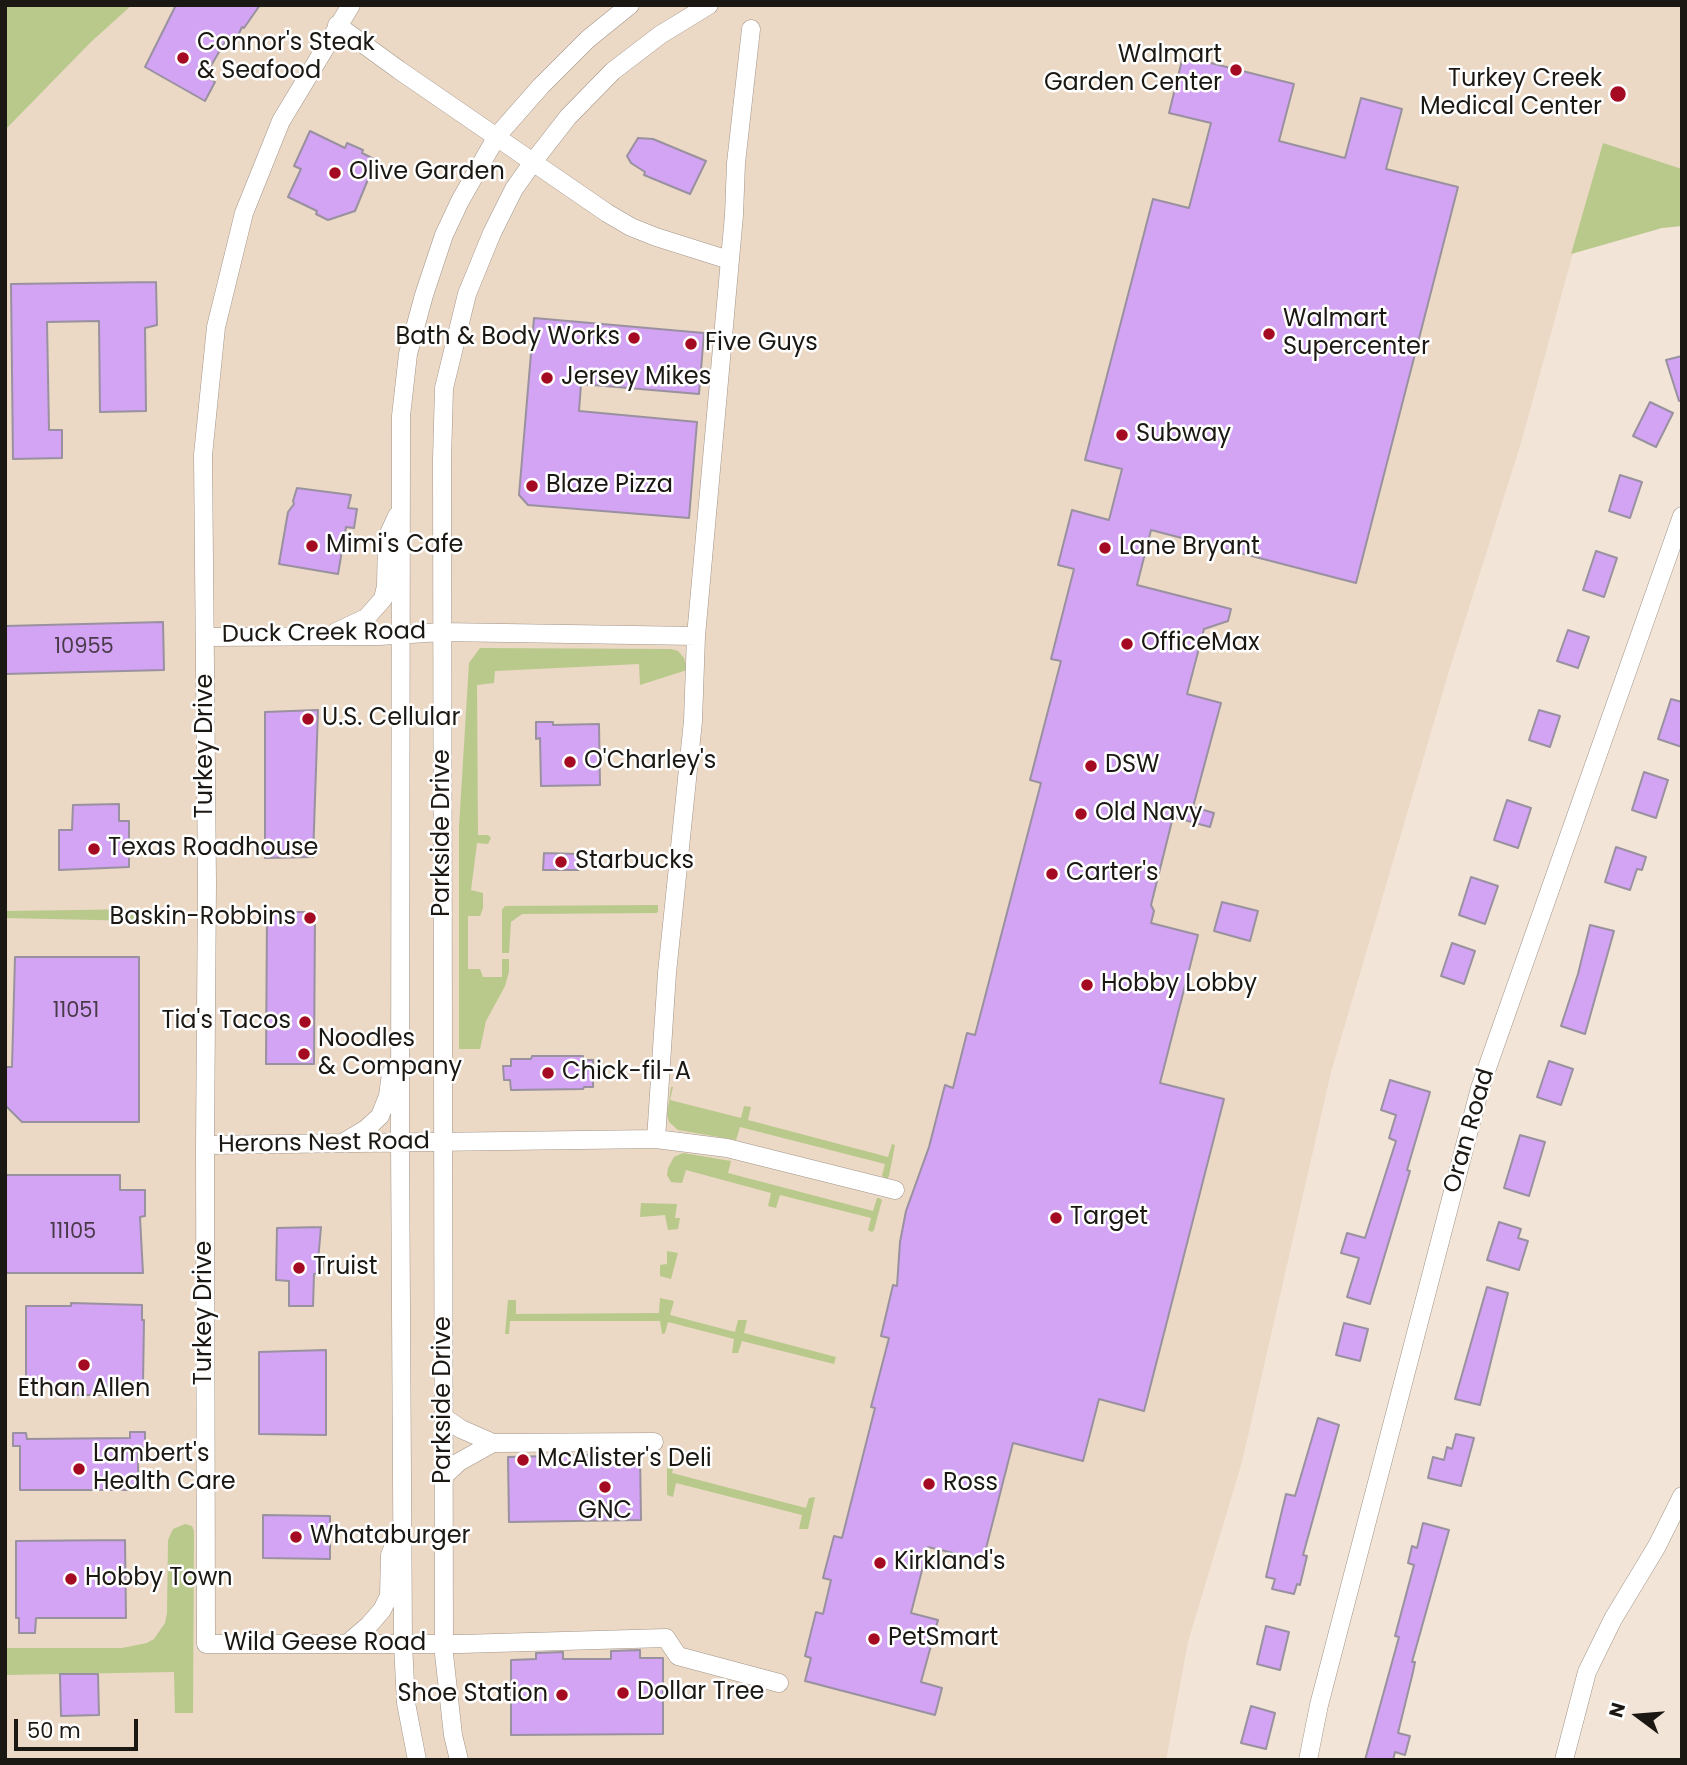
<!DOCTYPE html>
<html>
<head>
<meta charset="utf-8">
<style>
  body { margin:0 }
  #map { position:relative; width:1687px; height:1765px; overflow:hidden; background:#f2e4d7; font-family:Poppins,sans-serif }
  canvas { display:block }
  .frame { position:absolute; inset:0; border:7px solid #1b1712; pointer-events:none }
  .north { position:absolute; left:1603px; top:1681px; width:70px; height:70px; -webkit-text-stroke:5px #fff; paint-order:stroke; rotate:286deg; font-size:19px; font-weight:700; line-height:28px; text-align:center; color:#1b1712 }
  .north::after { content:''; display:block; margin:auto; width:24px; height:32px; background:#1b1712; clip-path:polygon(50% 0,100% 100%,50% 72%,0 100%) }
  .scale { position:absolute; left:14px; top:1719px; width:124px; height:32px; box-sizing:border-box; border:4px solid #1b1712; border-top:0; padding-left:9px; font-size:21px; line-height:24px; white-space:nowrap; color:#1b1712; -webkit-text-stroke:5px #fff; paint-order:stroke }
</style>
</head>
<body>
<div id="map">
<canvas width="1687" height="1765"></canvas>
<div class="frame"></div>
<div class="north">N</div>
<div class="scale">50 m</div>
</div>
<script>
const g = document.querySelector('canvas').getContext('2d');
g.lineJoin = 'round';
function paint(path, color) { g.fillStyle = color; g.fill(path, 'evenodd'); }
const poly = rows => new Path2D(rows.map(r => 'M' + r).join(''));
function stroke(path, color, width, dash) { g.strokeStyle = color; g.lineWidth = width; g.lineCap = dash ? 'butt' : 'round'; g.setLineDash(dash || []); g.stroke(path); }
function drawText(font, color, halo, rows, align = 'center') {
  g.font = font + ' Poppins,sans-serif'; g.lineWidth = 5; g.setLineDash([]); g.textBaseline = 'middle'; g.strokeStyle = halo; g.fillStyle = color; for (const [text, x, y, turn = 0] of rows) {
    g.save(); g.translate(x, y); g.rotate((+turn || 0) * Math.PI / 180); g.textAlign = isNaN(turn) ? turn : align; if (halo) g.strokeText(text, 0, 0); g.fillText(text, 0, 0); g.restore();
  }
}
paint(poly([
  [132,5,1682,5,1682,169,1603,143,1521,443,1449,671,1331,1072,1242,1462,1188,1642,1166,1760,5,1760,5,130,91,42]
]), '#ebd8c5');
paint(poly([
  [5,5,132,5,91,42,5,130],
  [1603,143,1682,169,1682,226,1662,228,1571,254],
  [480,648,671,649,678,651,684,658,687,670,640,685,639,664,495,671,494,683,477,685,478,835,488,835,491,838,488,844,477,843,471,890,483,893,483,908,480,916,468,916,468,969,480,969,483,977,502,977,502,959,509,959,509,972,505,986,486,1021,480,1049,459,1049,459,827,469,663],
  [658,905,658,912,656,913,522,914,511,922,509,953,502,953,502,910,505,906],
  [148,909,148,917,141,921,5,918,5,911],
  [671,1087,673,1087,670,1100,741,1118,744,1106,751,1107,748,1120,888,1157,892,1144,895,1145,889,1176,887,1179,882,1176,885,1164,740,1127,736,1140,678,1130,669,1122,667,1115],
  [683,1153,731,1161,728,1173,873,1211,877,1198,879,1198,882,1200,874,1230,872,1232,868,1230,871,1218,780,1195,776,1208,768,1206,771,1193,686,1170,682,1183,671,1182,667,1175,668,1168,674,1157],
  [641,1203,677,1204,675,1218,680,1218,678,1229,668,1230,665,1215,640,1217],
  [667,1251,678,1253,671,1279,660,1276,660,1265,667,1264],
  [660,1298,674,1301,670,1315,735,1332,738,1320,747,1320,744,1333,836,1357,834,1364,742,1341,738,1353,732,1353,734,1339,668,1322,665,1333,662,1334,660,1321,510,1321,509,1334,505,1334,508,1300,516,1300,516,1314,659,1313],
  [667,1459,675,1460,672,1473,806,1508,809,1498,815,1497,808,1529,799,1529,802,1515,676,1483,673,1497,667,1495],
  [185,1524,192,1526,194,1531,193,1713,175,1713,174,1672,5,1675,5,1648,122,1648,147,1643,154,1639,165,1623,167,1613,168,1540,173,1529]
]), '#b8c98b');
const building = poly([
  [176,5,260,5,244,28,242,27,234,44,226,40,205,76,215,82,205,101,145,67,176,5],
  [1183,56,1294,84,1279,141,1345,158,1361,98,1402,109,1386,169,1458,187,1356,583,1151,530,1137,585,1231,609,1228,621,1204,629,1187,694,1221,703,1193,807,1214,813,1210,827,1173,817,1151,905,1154,911,1151,923,1198,935,1160,1083,1224,1099,1144,1411,1099,1399,1083,1461,1013,1443,983,1560,928,1547,911,1613,938,1620,921,1682,942,1688,935,1715,805,1681,811,1658,805,1656,816,1612,823,1614,831,1580,823,1578,834,1536,842,1538,875,1408,871,1407,889,1338,881,1336,893,1285,897,1286,900,1242,906,1211,929,1147,945,1085,953,1088,967,1033,975,1035,1041,783,1030,780,1061,661,1051,659,1074,569,1058,565,1072,510,1109,520,1122,469,1085,460,1153,199,1189,208,1211,123,1169,113,1183,56],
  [310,131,345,148,347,143,363,150,362,153,376,160,355,211,328,220,316,214,317,211,288,197,301,169,294,166,310,131],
  [638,138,653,139,706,161,690,194,644,175,645,172,631,163,627,156,638,138],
  [156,282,157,325,145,328,146,411,100,412,99,321,47,322,49,430,62,430,62,458,13,459,11,284,156,282],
  [534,318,704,333,699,394,581,384,579,411,697,422,689,518,528,505,519,495,534,318],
  [1682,356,1682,400,1679,401,1666,360,1682,356],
  [1650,402,1673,413,1656,447,1633,436,1650,402],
  [1620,475,1642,482,1630,518,1609,511,1620,475],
  [297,488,351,495,348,508,357,509,354,528,346,527,338,574,279,564,288,512,294,504,293,501,297,488],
  [1596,551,1617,558,1604,597,1583,590,1596,551],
  [163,622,164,670,5,674,5,626,163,622],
  [1568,630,1589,637,1578,668,1557,661,1568,630],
  [1671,699,1682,702,1682,747,1658,739,1671,699],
  [318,710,313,857,265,858,265,712,318,710],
  [1539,710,1560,716,1550,747,1529,740,1539,710],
  [536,722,553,722,553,725,599,724,600,785,541,786,540,738,536,739,536,722],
  [1644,772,1668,780,1656,818,1632,810,1644,772],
  [1507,800,1531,808,1518,848,1494,840,1507,800],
  [119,804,119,821,129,821,129,867,59,870,59,830,72,830,73,805,119,804],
  [1616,847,1646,857,1642,870,1637,869,1630,890,1605,882,1616,847],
  [544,853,579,854,579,870,543,870,544,853],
  [1471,877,1498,886,1485,924,1459,915,1471,877],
  [1222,902,1258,911,1250,941,1214,931,1222,902],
  [267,912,315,912,314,1064,266,1064,267,912],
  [1590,925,1614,931,1585,1034,1561,1026,1578,974,1590,925],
  [1452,943,1475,951,1464,984,1441,976,1452,943],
  [15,957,139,957,139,1122,22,1122,5,1105,5,1067,12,1067,15,957],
  [532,1056,583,1056,583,1060,593,1060,593,1087,584,1087,583,1089,511,1090,510,1080,504,1080,503,1066,511,1066,511,1059,531,1059,532,1056],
  [1549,1061,1573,1069,1561,1105,1537,1097,1549,1061],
  [1390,1080,1430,1092,1407,1170,1410,1171,1370,1304,1347,1297,1359,1258,1341,1253,1347,1233,1365,1238,1396,1141,1389,1138,1396,1115,1381,1110,1390,1080],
  [1520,1135,1545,1142,1529,1196,1504,1188,1520,1135],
  [5,1175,120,1175,120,1190,145,1190,145,1216,140,1217,143,1273,5,1273,5,1175],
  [1499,1222,1521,1229,1518,1238,1528,1241,1519,1270,1487,1260,1499,1222],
  [321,1227,318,1261,323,1262,322,1273,314,1274,313,1306,289,1306,289,1281,276,1280,277,1228,321,1227],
  [1487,1287,1508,1293,1480,1405,1455,1399,1487,1287],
  [71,1303,142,1305,142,1320,144,1320,143,1383,111,1383,111,1386,100,1386,100,1395,68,1395,68,1385,26,1383,26,1306,71,1306,71,1303],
  [1344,1323,1368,1329,1360,1361,1336,1355,1344,1323],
  [326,1350,326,1435,259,1434,259,1352,326,1350],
  [1318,1418,1339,1425,1303,1555,1307,1556,1300,1585,1297,1584,1294,1594,1272,1589,1275,1579,1266,1577,1286,1494,1295,1496,1318,1418],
  [130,1432,145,1432,145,1447,138,1447,138,1490,20,1490,20,1446,13,1446,13,1433,26,1433,27,1439,130,1438,130,1432],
  [1456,1434,1474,1438,1461,1486,1428,1478,1433,1457,1444,1460,1447,1447,1452,1449,1456,1434],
  [640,1454,641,1520,509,1522,508,1457,640,1454],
  [263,1515,330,1516,330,1559,263,1558,263,1515],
  [1423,1523,1449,1530,1412,1662,1415,1662,1413,1672,1398,1733,1410,1736,1405,1755,1395,1752,1393,1760,1365,1760,1399,1637,1395,1636,1414,1565,1408,1563,1412,1546,1417,1548,1423,1523],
  [125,1540,126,1618,36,1618,35,1633,19,1633,19,1618,16,1618,16,1541,125,1540],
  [1266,1626,1289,1632,1280,1670,1257,1664,1266,1626],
  [640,1650,640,1658,663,1658,663,1734,511,1735,511,1660,536,1659,536,1653,563,1652,563,1659,611,1659,611,1651,640,1650],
  [60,1674,98,1674,99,1715,61,1716,60,1674],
  [1251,1706,1275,1713,1266,1749,1241,1743,1251,1706]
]);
paint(building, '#d3a3f4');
stroke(building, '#99919f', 2);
const minor = poly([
  [351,5,281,121,244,213,216,327,203,455,207,883,205,1145,206,1644,461,1644,666,1638,678,1656,779,1683],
  [337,25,399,70,607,213,631,227,656,237,729,260],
  [336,632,366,618,383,599,386,586,387,538,397,516],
  [206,637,379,636,442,632,696,636],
  [656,1139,667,973,693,721,696,636,734,215,736,163,751,29],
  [346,1141,366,1129,380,1116,388,1096,391,1073],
  [205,1145,656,1139,727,1148,895,1190],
  [445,1418,461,1429,493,1443,654,1442],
  [444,1476,459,1462,493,1443],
  [348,1643,369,1625,382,1610,389,1596,390,1555,399,1533],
  [417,1760,406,1703,403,1644,400,1142,401,416,408,354,424,295,444,235,460,201,497,136,541,86,588,39,630,5],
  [459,1760,453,1735,444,1654,442,459,444,388,467,294,492,233,514,189,533,162,568,117,613,71,660,35,709,5],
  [1308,1760,1319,1705,1480,1088,1682,516],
  [1564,1760,1587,1672,1613,1619,1657,1546,1682,1496]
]);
stroke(minor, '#a29589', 19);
stroke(minor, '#fff', 18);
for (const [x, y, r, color] of [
  [183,58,7,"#a50a23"],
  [1236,70,7,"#a50a23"],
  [1618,94,9,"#a50a23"],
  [335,173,7,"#a50a23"],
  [1269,334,7,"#a50a23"],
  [634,338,7,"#a50a23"],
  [691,344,7,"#a50a23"],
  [547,378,7,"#a50a23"],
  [1122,435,7,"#a50a23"],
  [532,486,7,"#a50a23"],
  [312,546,7,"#a50a23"],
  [1105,548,7,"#a50a23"],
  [1127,644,7,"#a50a23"],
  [308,719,7,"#a50a23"],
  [570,762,7,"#a50a23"],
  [1091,766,7,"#a50a23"],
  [1081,814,7,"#a50a23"],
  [94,849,7,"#a50a23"],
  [561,862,7,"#a50a23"],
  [1052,874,7,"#a50a23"],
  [310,918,7,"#a50a23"],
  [1087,985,7,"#a50a23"],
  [305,1022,7,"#a50a23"],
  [304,1054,7,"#a50a23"],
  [548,1073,7,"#a50a23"],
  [1056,1218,7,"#a50a23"],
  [299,1268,7,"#a50a23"],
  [84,1365,7,"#a50a23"],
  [523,1460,7,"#a50a23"],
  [79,1469,7,"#a50a23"],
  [929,1484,7,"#a50a23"],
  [605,1487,7,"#a50a23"],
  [296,1537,7,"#a50a23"],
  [880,1563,7,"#a50a23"],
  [71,1579,7,"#a50a23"],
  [874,1639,7,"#a50a23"],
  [623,1693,7,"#a50a23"],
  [562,1695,7,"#a50a23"]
]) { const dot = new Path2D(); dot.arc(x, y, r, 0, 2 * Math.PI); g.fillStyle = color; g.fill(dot); stroke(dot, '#fff', 2.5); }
drawText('21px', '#493a4a', null, [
  ["10955",84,648],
  ["11051",76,1012],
  ["11105",73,1233]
]);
drawText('24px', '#1b1712', '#fff', [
  ["Connor's Steak",197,44],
  ["& Seafood",197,72],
  ["Walmart",1222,56,"right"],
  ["Garden Center",1222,84,"right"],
  ["Turkey Creek",1602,80,"right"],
  ["Medical Center",1602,108,"right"],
  ["Olive Garden",349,173],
  ["Walmart",1283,320],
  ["Supercenter",1283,348],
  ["Bath & Body Works",620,338,"right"],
  ["Five Guys",705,344],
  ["Jersey Mikes",561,378],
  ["Subway",1136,435],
  ["Blaze Pizza",546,486],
  ["Mimi's Cafe",326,546],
  ["Lane Bryant",1119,548],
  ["OfficeMax",1141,644],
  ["U.S. Cellular",322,719],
  ["O'Charley's",584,762],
  ["DSW",1105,766],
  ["Old Navy",1095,814],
  ["Texas Roadhouse",108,849],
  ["Starbucks",575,862],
  ["Carter's",1066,874],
  ["Baskin-Robbins",296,918,"right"],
  ["Hobby Lobby",1101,985],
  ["Tia's Tacos",291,1022,"right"],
  ["Noodles",318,1040],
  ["& Company",318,1068],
  ["Chick-fil-A",562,1073],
  ["Target",1070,1218],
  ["Truist",313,1268],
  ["Ethan Allen",84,1390,"center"],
  ["Lambert's",93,1455],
  ["Health Care",93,1483],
  ["McAlister's Deli",537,1460],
  ["Ross",943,1484],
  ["GNC",605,1512,"center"],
  ["Whataburger",310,1537],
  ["Kirkland's",894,1563],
  ["Hobby Town",85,1579],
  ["PetSmart",888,1639],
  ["Dollar Tree",637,1693],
  ["Shoe Station",548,1695,"right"]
], 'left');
drawText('24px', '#1b1712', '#fff', [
  ["Duck Creek Road",324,634,-1],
  ["Turkey Drive",206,746,-90],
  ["Parkside Drive",443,833,-90],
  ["Oran Road",1470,1131,-74],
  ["Herons Nest Road",324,1144,-1],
  ["Turkey Drive",205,1313,-90],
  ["Parkside Drive",444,1400,-90],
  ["Wild Geese Road",325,1644]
]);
</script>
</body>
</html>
